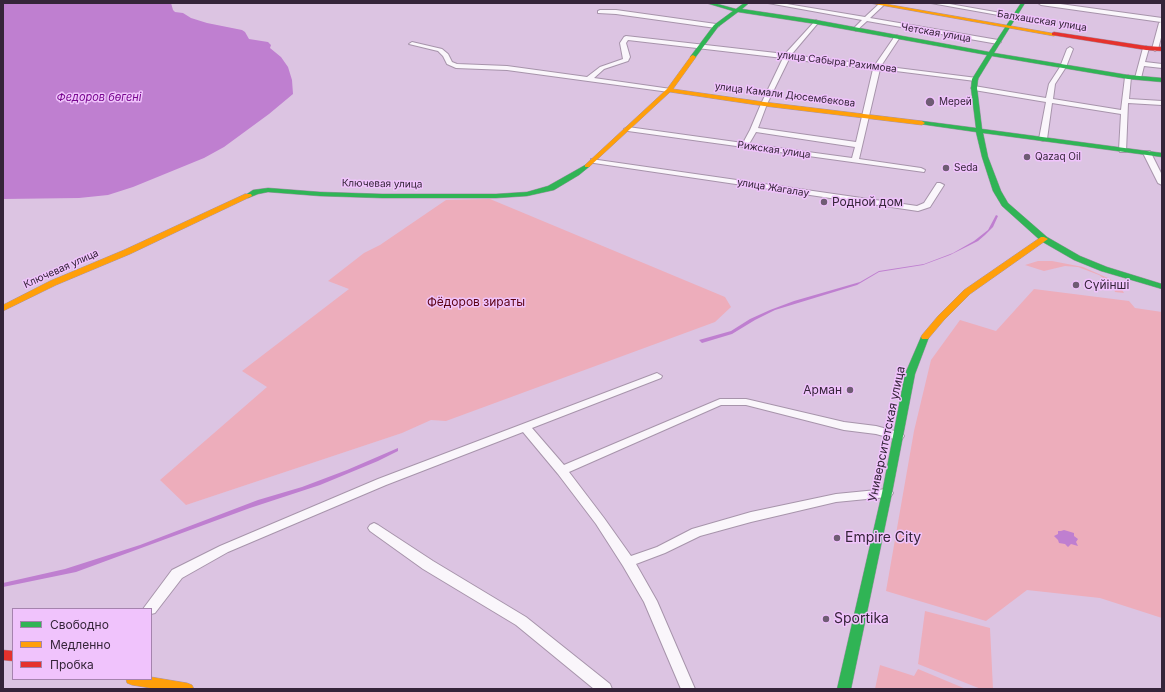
<!DOCTYPE html>
<html>
<head>
<meta charset="utf-8">
<style>
  body { margin:0 }
  #map { position:relative; width:1165px; height:692px; overflow:hidden; background:#dcc4e2; font-family:Inter,sans-serif }
  canvas { display:block }
  .frame { position:absolute; inset:0; border:4px solid #352439; pointer-events:none }
  .legend { position:absolute; left:12px; top:608px; width:140px; height:72px; box-sizing:border-box; background:#f0c3fc; border:1px solid #a583ae; margin:0; padding:5px 7px; list-style:none; font-size:12px; color:#352439 }
  .legend li { display:flex; align-items:center; gap:8px; height:20px }
  .legend b { width:20px; border:1px solid #a583ae }
</style>
</head>
<body>
<div id="map">
<canvas width="1165" height="692"></canvas>
<div class="frame"></div>
<ul class="legend">
<li><b style="height:5px;background:#30b455"></b>Свободно</li>
<li><b style="height:5px;background:#ff9f0a"></b>Медленно</li>
<li><b style="height:5px;background:#e5322d"></b>Пробка</li>
</ul>
</div>
<script>
const g = document.querySelector('canvas').getContext('2d');
g.lineJoin = 'round';
function paint(path, color) { g.fillStyle = color; g.fill(path, 'evenodd'); }
const poly = rows => new Path2D(rows.map(r => 'M' + r).join(''));
function stroke(path, color, width, dash) { g.strokeStyle = color; g.lineWidth = width; g.lineCap = dash ? 'butt' : 'round'; g.setLineDash(dash || []); g.stroke(path); }
function drawText(font, color, halo, rows, align = 'center') {
  g.font = font + ' Inter,sans-serif'; g.lineWidth = 3; g.setLineDash([]); g.textBaseline = 'middle'; g.strokeStyle = halo; g.fillStyle = color; for (const [text, x, y, turn = 0] of rows) {
    g.save(); g.translate(x, y); g.rotate((+turn || 0) * Math.PI / 180); g.textAlign = isNaN(turn) ? turn : align; if (halo) g.strokeText(text, 0, 0); g.fillText(text, 0, 0); g.restore();
  }
}
paint(poly([
  [490,199,725,297,731,307,715,322,446,421,431,420,402,433,186,505,160,480,267,387,242,371,349,289,328,281,364,253,380,245,446,200],
  [1038,261,1052,261,1083,267,1110,279,1120,286,1124,293,1115,292,1112,284,1099,275,1078,267,1065,266,1044,271,1025,265],
  [1034,289,1129,301,1135,308,1162,312,1162,618,1100,598,1027,590,986,621,886,591,914,431,931,360,960,320,996,331],
  [925,611,990,628,993,689,981,689,918,664],
  [880,665,914,676,918,669,966,689,875,689]
]), '#edadbb');
paint(poly([
  [3,3,171,3,173,10,175,12,183,13,191,18,207,23,242,30,245,32,249,39,268,42,271,45,270,48,281,57,288,67,292,80,293,94,269,114,224,147,204,158,133,187,108,195,79,198,3,199],
  [996,215,998,216,993,227,985,235,978,241,950,255,923,265,879,272,857,285,775,310,755,320,732,334,702,343,699,340,731,331,750,319,770,310,794,301,860,282,879,271,924,264,953,253,974,241,988,230],
  [398,448,398,451,378,461,320,485,250,508,76,572,3,587,3,583,65,569,140,545,258,500,302,487,347,470],
  [1064,530,1074,533,1074,536,1078,539,1076,542,1078,546,1071,544,1068,547,1065,544,1059,543,1058,540,1054,536,1058,534,1058,531,1061,531]
]), '#bf7fd0');
const street = poly([
  [768,3,781,3,865,17,880,3,886,3,870,18,998,40,1001,42,998,44,867,21,856,31,853,29,862,20,768,3],
  [931,3,944,3,1018,16,1015,18,931,3],
  [1038,3,1053,3,1162,18,1162,34,1158,49,1155,51,1152,49,1159,23,1161,22,1041,5,1038,3],
  [600,10,616,10,716,24,719,26,716,28,616,14,598,13,598,11,600,10],
  [816,20,819,22,818,23,791,55,875,65,895,36,897,35,900,37,881,66,977,78,978,79,975,81,880,69,859,159,921,168,925,170,924,172,628,131,624,129,628,127,743,143,750,130,761,104,783,58,628,40,626,43,630,57,628,61,604,69,594,78,671,89,672,90,669,92,507,70,456,68,447,64,443,56,438,51,409,44,412,42,442,49,448,54,452,62,457,64,507,66,587,77,600,67,623,59,620,43,624,37,626,36,785,54,816,20],
  [789,59,873,69,856,142,758,128,767,104,789,59],
  [756,132,855,147,852,158,749,144,756,132],
  [1146,46,1149,48,1145,62,1162,64,1162,68,1144,66,1141,78,1136,79,1135,78,1143,48,1146,46],
  [1070,47,1073,49,1066,67,1055,84,1053,99,1121,110,1125,77,1128,75,1131,77,1129,99,1162,101,1162,105,1128,103,1126,152,1120,152,1119,150,1121,114,1052,103,1047,139,1043,141,1039,139,1046,102,974,90,971,88,974,86,1046,98,1049,84,1060,67,1067,49,1070,47],
  [1144,151,1150,151,1162,175,1162,185,1158,183,1143,153,1144,151],
  [591,159,917,206,924,203,937,183,940,183,944,185,930,207,918,211,594,163,591,163,591,159],
  [657,373,662,376,661,378,532,428,564,465,720,399,746,399,844,422,876,426,902,433,904,436,902,439,898,440,876,434,844,430,746,405,721,405,569,472,604,518,631,556,657,547,692,529,751,512,836,494,887,489,891,490,893,493,891,496,887,497,836,502,751,522,700,536,665,553,636,564,657,601,695,689,681,689,644,602,623,566,596,524,558,474,523,432,386,485,228,552,182,578,155,613,151,614,151,609,143,609,172,570,220,546,378,479,657,373],
  [374,523,378,525,433,561,526,617,610,684,612,689,594,689,516,625,423,569,370,531,368,528,370,525,374,523]
]);
const fast = poly([
  [706,3,714,3,736,9,744,3,749,3,742,9,816,20,989,52,1021,3,1025,3,994,53,1128,75,1162,78,1162,82,1128,79,992,56,978,79,977,88,982,129,1162,153,1162,157,983,133,988,157,1001,191,1008,203,1047,237,1080,256,1107,267,1162,284,1162,289,1101,271,1074,260,1041,241,1002,206,993,191,982,157,976,132,920,124,920,122,922,121,976,128,971,88,972,79,987,55,816,24,738,12,718,27,695,58,693,59,690,57,714,25,733,11,706,3],
  [587,164,590,166,579,175,554,190,527,196,496,198,382,198,320,196,268,192,258,194,248,198,244,196,253,190,268,188,320,192,382,194,496,194,527,192,548,186,587,164],
  [925,334,929,337,915,374,892,493,851,689,837,689,882,493,905,374,921,337,925,334]
]);
const slow = poly([
  [869,3,880,3,1057,34,1054,36,869,3],
  [693,55,696,57,673,89,764,102,922,121,925,123,922,125,764,106,670,92,589,167,585,167,585,165,667,89,691,56,693,55],
  [245,194,251,194,252,196,130,254,56,285,3,311,3,305,50,281,124,250,245,194],
  [1041,237,1044,237,1048,239,970,294,944,320,928,339,922,339,921,337,922,335,938,316,964,290,1041,237],
  [151,677,187,683,192,685,194,689,156,689,132,685,127,683,126,679,151,679,151,677]
]);
const jam = poly([
  [1054,32,1146,46,1162,47,1162,51,1146,50,1052,35,1052,33,1054,32],
  [3,650,13,651,13,661,3,660,3,650]
]);
stroke(street, '#a794ab', 2);
stroke(fast, '#a794ab', 1);
stroke(slow, '#a794ab', 1);
stroke(jam, '#a794ab', 1);
paint(street, '#faf6fb');
paint(fast, '#30b455');
paint(slow, '#ff9f0a');
paint(jam, '#e5322d');
for (const [x, y, r, color] of [
  [930,102,5,"#6f5c74"],
  [1027,157,4,"#6f5c74"],
  [946,168,4,"#6f5c74"],
  [824,202,4,"#6f5c74"],
  [1076,285,4,"#6f5c74"],
  [850,390,4,"#6f5c74"],
  [837,538,4,"#6f5c74"],
  [826,619,4,"#6f5c74"]
]) { const dot = new Path2D(); dot.arc(x, y, r, 0, 2 * Math.PI); g.fillStyle = color; g.fill(dot); stroke(dot, '#f0c3fc', 1.5); }
drawText('10px', '#352439', '#f0c3fc', [
  ["Балхашская улица",1042,21,9],
  ["Четская улица",936,33,10],
  ["улица Сабыра Рахимова",837,62,7],
  ["улица Камали Дюсембекова",785,95,7],
  ["Рижская улица",774,150,8],
  ["Ключевая улица",382,184,1],
  ["улица Жагалау",773,188,9],
  ["Ключевая улица",61,269,-24]
]);
drawText('10px', '#352439', '#f0c3fc', [
  ["Мерей",939,102],
  ["Qazaq Oil",1035,157],
  ["Seda",954,168]
], 'left');
drawText('italic 11px', '#77068e', '#f0c3fc', [
  ["Федоров бөгені",99,98]
]);
drawText('12px', '#352439', '#f0c3fc', [
  ["Родной дом",832,202],
  ["Сүйінші",1084,285],
  ["Арман",842,390,"right"]
], 'left');
drawText('12px', '#5b0214', '#f0c3fc', [
  ["Фёдоров зираты",476,302]
]);
drawText('12px', '#352439', '#f0c3fc', [
  ["Университетская улица",887,434,-78]
]);
drawText('14px', '#352439', '#f0c3fc', [
  ["Empire City",845,538],
  ["Sportika",834,619]
], 'left');
</script>
</body>
</html>
